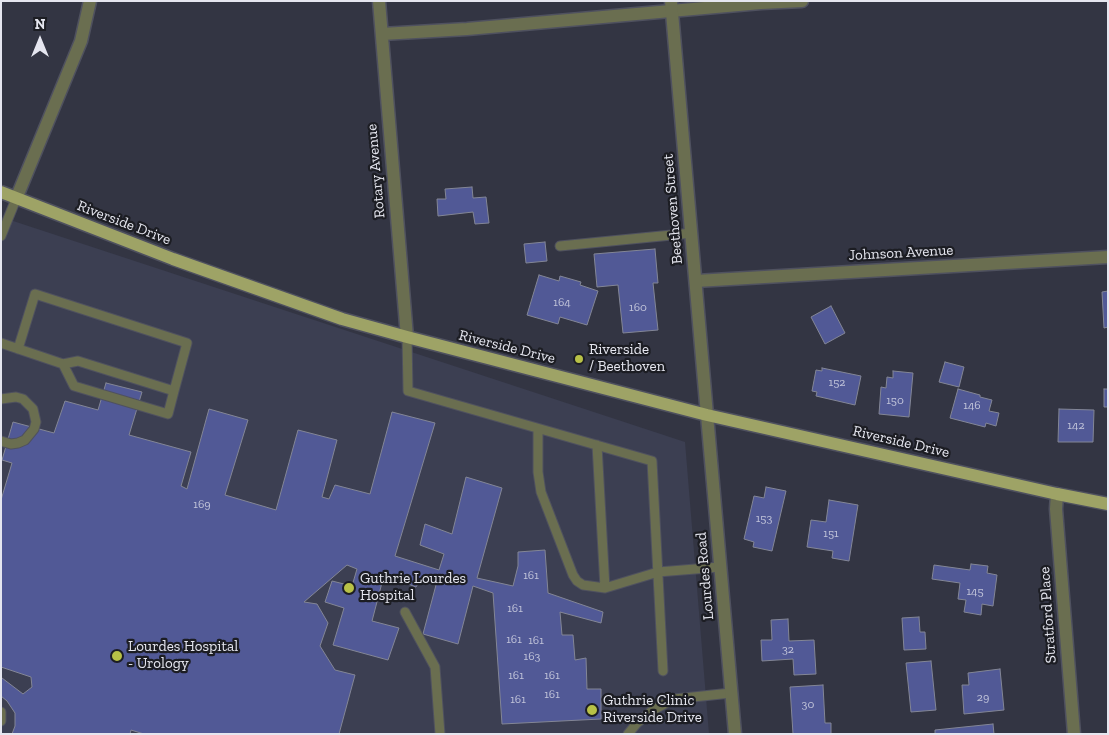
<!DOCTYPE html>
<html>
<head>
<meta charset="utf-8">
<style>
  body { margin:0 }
  #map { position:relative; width:1109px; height:735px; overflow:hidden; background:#333543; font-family:"Zilla Slab",serif }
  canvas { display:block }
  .frame { position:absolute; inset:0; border:2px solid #e5e6ef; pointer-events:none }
  .north { position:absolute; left:15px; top:15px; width:50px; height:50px; -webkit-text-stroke:4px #1c1d23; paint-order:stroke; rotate:0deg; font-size:14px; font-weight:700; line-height:20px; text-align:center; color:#e5e6ef }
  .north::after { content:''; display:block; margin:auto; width:18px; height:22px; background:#e5e6ef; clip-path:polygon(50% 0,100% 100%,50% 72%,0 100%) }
</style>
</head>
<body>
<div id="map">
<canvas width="1109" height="735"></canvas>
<div class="frame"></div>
<div class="north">N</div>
</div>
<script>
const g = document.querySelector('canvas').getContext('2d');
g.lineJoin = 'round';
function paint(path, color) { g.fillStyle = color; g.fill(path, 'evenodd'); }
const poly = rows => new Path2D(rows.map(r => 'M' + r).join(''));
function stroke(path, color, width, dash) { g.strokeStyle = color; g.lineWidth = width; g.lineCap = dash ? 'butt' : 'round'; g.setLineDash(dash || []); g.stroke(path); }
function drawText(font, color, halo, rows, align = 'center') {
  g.font = font + ' "Zilla Slab",serif'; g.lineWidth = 4.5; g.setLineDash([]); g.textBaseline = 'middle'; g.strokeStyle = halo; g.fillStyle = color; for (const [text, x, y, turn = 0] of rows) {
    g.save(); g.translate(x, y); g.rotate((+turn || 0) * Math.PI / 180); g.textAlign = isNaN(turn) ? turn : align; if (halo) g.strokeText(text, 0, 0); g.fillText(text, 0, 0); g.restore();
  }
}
paint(poly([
  [1,217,685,442,709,734,1,734]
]), '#3c3f52');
const building = poly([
  [472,187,473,198,486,197,489,223,475,224,473,212,438,216,437,199,446,199,445,189,472,187],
  [545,242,547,261,526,263,524,244,545,242],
  [655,249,658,283,653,283,658,330,623,333,618,285,597,287,594,254,655,249],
  [539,275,559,281,560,276,581,282,580,285,598,291,587,325,560,317,558,324,527,315,539,275],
  [1108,291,1108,327,1104,328,1102,292,1108,291],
  [831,306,845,333,825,344,811,317,831,306],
  [945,362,964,367,959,387,939,382,945,362],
  [822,368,861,376,855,405,816,396,817,392,812,391,816,370,822,371,822,368],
  [893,371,913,373,909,417,879,414,881,387,886,388,887,377,893,378,893,371],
  [106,383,142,392,129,435,191,452,181,486,187,489,209,409,248,420,225,495,276,510,298,430,337,440,322,497,329,499,335,485,370,494,392,412,435,423,395,556,439,570,444,554,420,545,425,524,452,534,466,477,502,488,477,578,513,586,518,566,518,552,545,550,548,593,603,612,601,623,560,612,562,635,573,635,575,660,586,658,587,689,601,689,601,719,502,724,493,593,473,586,458,644,423,634,436,585,421,579,416,587,384,575,372,621,399,628,388,660,333,645,344,608,325,602,332,581,352,586,357,569,347,565,304,602,317,604,328,623,320,646,335,670,355,675,339,734,144,734,131,730,130,734,12,734,15,726,15,713,7,701,1,696,1,679,2,678,23,694,32,687,31,677,1,667,1,500,12,463,2,460,13,422,54,433,65,401,98,410,106,383],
  [958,389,980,395,980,397,992,400,989,411,999,413,996,426,986,423,985,427,950,418,958,389],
  [1104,389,1108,389,1108,407,1104,407,1104,389],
  [1059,409,1094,410,1093,442,1058,442,1059,409],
  [766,487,786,491,772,551,753,547,754,542,744,539,754,496,764,498,766,487],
  [829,500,858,505,849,561,832,558,833,551,807,547,811,520,826,522,829,500],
  [971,564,988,566,987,573,997,575,993,606,982,604,981,615,964,612,966,600,958,599,960,583,932,579,934,565,970,570,971,564],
  [919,617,920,632,925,632,926,649,904,650,902,618,919,617],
  [788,619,789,641,814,640,816,674,794,675,793,659,762,661,761,640,772,640,771,620,788,619],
  [931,661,936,710,911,712,906,663,931,661],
  [1000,669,1004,710,964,714,962,685,969,685,968,673,1000,669],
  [823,685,825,723,831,723,831,734,793,734,790,687,823,685],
  [993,724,994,734,935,734,935,730,993,724]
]);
paint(building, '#515996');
stroke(building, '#838696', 1);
const service = poly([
  [1,236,16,199],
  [560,246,692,233],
  [407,337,408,391,652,461,663,671],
  [1,343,63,364,78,361,174,391,187,343,35,294,18,349],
  [63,364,74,386,168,414,174,391],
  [1,399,16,397,23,399,33,409,36,422,34,429,25,440,18,443,11,444,1,441],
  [538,429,538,472,541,492,573,575,577,581,583,585,605,588,658,572,720,567],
  [597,445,605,588],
  [405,612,435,667,440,734],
  [1,712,1,721],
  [628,734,637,723,653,710,674,699,731,693]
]);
const minor = poly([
  [379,1,407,337],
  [382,34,467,29,761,3,802,1],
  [16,199,81,41,90,1],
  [696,281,1108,257],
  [707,415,735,734],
  [1057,494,1056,509,1074,734]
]);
const tertiary = poly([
  [671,1,707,415]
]);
const primary = poly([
  [1,192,173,259,342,319,407,337,707,415,1057,494,1108,504]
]);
stroke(service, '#4f515f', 11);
stroke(minor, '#4f515f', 15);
stroke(tertiary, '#4f515f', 15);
stroke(primary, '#4f515f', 15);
stroke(service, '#6a6e50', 9);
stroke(minor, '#6a6e50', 12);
stroke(tertiary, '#6a6e50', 12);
stroke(primary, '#9ea366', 12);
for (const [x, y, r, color] of [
  [579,359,5,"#b8c147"],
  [349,588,6,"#b8c147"],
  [117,656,6,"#b8c147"],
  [592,710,6,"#b8c147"]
]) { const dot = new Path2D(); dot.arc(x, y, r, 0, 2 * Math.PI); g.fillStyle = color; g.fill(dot); stroke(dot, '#1c1d23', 2); }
drawText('12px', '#c0c3d9', null, [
  ["164",562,303],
  ["160",638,308],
  ["152",837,383],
  ["150",895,401],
  ["146",972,406],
  ["142",1076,426],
  ["169",202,505],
  ["153",764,519],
  ["151",831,534],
  ["161",531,576],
  ["145",975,592],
  ["161",515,609],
  ["161",514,640],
  ["161",536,641],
  ["32",788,650],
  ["163",532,657],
  ["161",516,676],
  ["161",552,676],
  ["161",552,695],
  ["29",983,698],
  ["161",518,700],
  ["30",808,705]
]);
drawText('15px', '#e5e6ef', '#1c1d23', [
  ["Rotary Avenue",376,171,-95],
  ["Beethoven Street",673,209,-95],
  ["Riverside Drive",124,223,21],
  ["Johnson Avenue",901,253,-3],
  ["Riverside Drive",507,347,14],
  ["Riverside Drive",901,442,13],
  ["Lourdes Road",705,576,-95],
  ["Stratford Place",1048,615,-94]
]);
drawText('15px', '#e5e6ef', '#1c1d23', [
  ["Riverside",589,350],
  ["/ Beethoven",589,367],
  ["Guthrie Lourdes",360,579],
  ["Hospital",360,596],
  ["Lourdes Hospital",128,647],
  ["- Urology",128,664],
  ["Guthrie Clinic",603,701],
  ["Riverside Drive",603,718]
], 'left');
</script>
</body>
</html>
